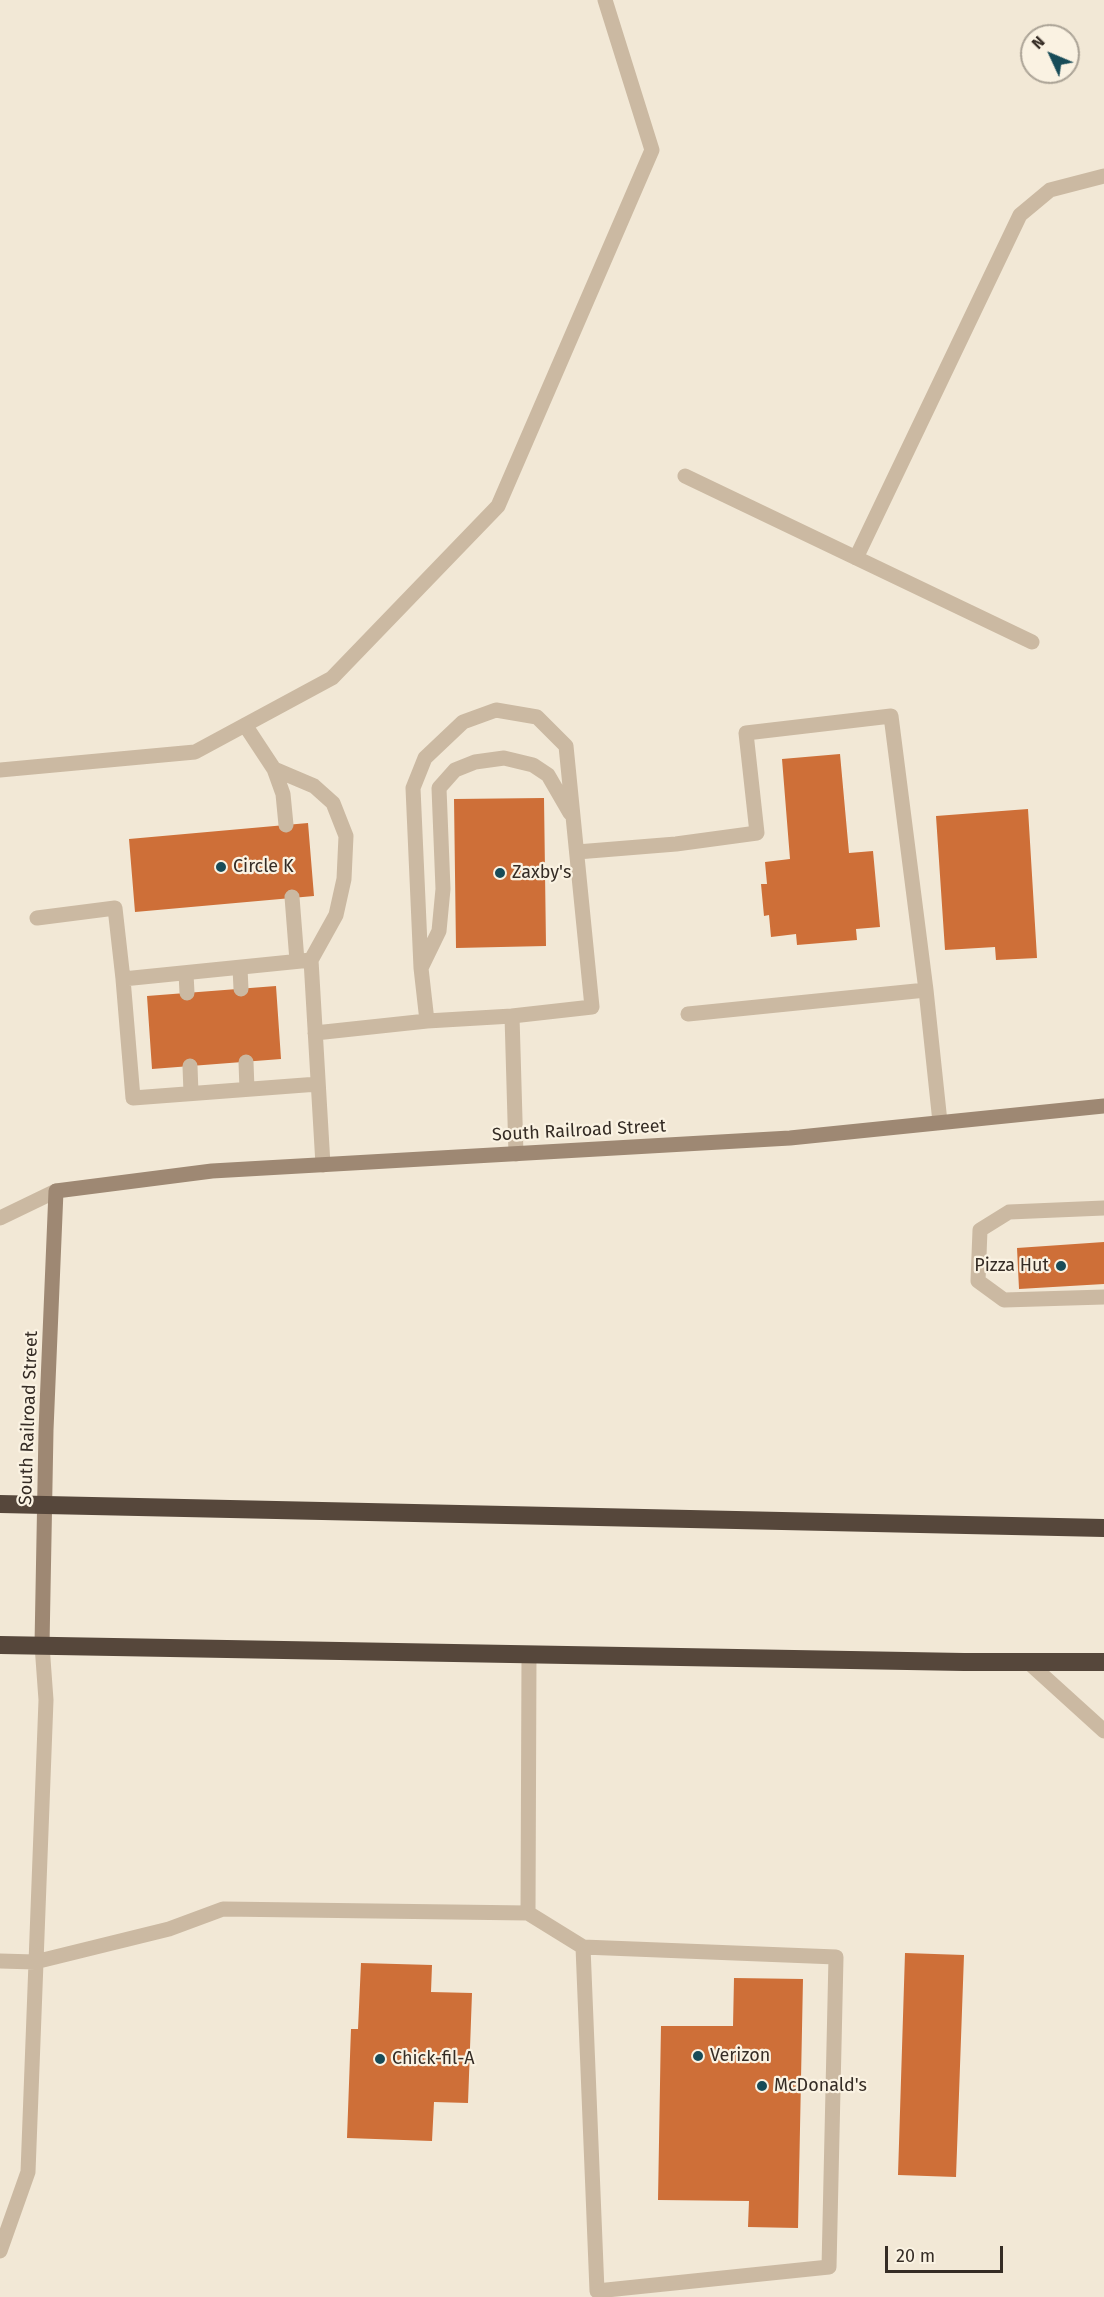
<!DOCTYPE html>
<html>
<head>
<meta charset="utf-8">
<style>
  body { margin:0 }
  #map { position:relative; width:1104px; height:2297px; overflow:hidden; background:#f2e8d6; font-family:"Fira Sans",sans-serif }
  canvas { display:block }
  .north { position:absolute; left:1020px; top:24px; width:60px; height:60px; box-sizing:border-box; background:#faf2e2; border:2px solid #aba396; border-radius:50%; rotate:314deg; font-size:16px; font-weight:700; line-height:24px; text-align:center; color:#352c25 }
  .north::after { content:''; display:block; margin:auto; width:21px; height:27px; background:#184c58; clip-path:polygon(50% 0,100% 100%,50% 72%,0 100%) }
  .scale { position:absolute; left:885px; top:2246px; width:118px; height:27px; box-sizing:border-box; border:3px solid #352c25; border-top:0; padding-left:8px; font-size:18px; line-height:21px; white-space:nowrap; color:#352c25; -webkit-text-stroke:4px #faf2e2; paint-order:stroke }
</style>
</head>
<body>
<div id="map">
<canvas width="1104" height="2297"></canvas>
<div class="north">N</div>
<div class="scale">20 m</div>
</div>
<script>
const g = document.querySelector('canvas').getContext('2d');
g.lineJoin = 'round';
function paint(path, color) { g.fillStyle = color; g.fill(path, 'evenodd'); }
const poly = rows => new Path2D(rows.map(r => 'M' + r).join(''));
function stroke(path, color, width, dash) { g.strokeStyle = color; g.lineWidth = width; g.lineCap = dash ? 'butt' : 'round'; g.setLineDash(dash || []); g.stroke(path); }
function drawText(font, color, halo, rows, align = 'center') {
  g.font = font + ' "Fira Sans",sans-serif'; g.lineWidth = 4.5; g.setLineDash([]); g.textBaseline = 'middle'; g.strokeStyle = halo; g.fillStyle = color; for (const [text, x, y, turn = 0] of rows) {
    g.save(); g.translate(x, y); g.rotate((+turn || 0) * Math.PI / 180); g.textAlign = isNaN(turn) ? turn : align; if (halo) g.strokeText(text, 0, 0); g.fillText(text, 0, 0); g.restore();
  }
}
paint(poly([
  [840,754,849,853,873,851,880,927,856,929,857,940,797,945,796,934,771,937,769,915,764,916,761,884,767,884,765,862,790,859,782,759],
  [544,798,546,946,456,948,454,799],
  [1028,809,1037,958,996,960,995,947,945,950,936,816],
  [308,823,314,896,135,912,129,839],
  [276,986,281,1059,152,1069,147,996],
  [1104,1242,1104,1284,1019,1289,1017,1248],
  [905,1953,964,1955,956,2177,898,2175],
  [361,1963,432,1965,431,1992,472,1993,468,2103,434,2102,432,2141,347,2138,351,2029,358,2029],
  [734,1978,803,1979,798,2228,748,2227,749,2201,658,2200,661,2026,733,2026]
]), '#ce6f38');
stroke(poly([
  [685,476,1032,642],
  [856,558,1020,215,1050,190,1104,176],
  [245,725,274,769,283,794,286,825],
  [274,769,314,786,333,803,346,836,344,879,336,915,311,960],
  [0,770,195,752,332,678,498,506,652,150,605,0],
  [577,852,676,844,757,833,746,733,891,716,926,990,940,1122],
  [292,897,297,961],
  [37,918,115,908,123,979],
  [422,966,439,931,443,889,439,788,455,770,475,762,504,758,533,765,548,775,570,813],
  [240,968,241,989],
  [186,973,187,993],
  [688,1014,926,990],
  [427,1021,421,968,413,788,425,758,463,722,496,710,537,717,566,746,592,1007,512,1016,516,1154],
  [315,1033,427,1021,512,1016],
  [246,1062,247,1089],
  [190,1066,191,1093],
  [318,1084,133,1098,123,979,311,960,323,1165],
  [1104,1208,1009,1212,980,1230,978,1281,1004,1300,1104,1297],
  [1028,1662,1104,1731],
  [528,1913,529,1655],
  [0,1961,35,1962,169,1929,223,1909,528,1913,583,1947,836,1957,829,2267,597,2291,583,1947],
  [0,2251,28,2172,46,1700,42,1645]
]), '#cbb9a2', 15);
stroke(poly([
  [0,1218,56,1191]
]), '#cbb9a2', 15);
stroke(poly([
  [42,1645,46,1430,56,1191,212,1171,790,1138,1104,1106]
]), '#9e8873', 15);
stroke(poly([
  [0,1504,1104,1528],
  [0,1645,964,1662,1104,1662]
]), '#56473b', 18);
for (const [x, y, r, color] of [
  [221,867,6,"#184c58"],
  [500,873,6,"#184c58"],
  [1061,1266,6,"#184c58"],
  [698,2056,6,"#184c58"],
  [380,2059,6,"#184c58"],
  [762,2086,6,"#184c58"]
]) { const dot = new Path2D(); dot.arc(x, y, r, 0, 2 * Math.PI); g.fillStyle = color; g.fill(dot); stroke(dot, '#faf2e2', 2); }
drawText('18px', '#352c25', '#faf2e2', [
  ["Circle K",233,867],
  ["Zaxby's",512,873],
  ["Pizza Hut",1049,1266,"right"],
  ["Verizon",710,2056],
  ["Chick-fil-A",392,2059],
  ["McDonald's",774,2086]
], 'left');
drawText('18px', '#352c25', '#faf2e2', [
  ["South Railroad Street",579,1131,-3],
  ["South Railroad Street",29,1418,-88]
]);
</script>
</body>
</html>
